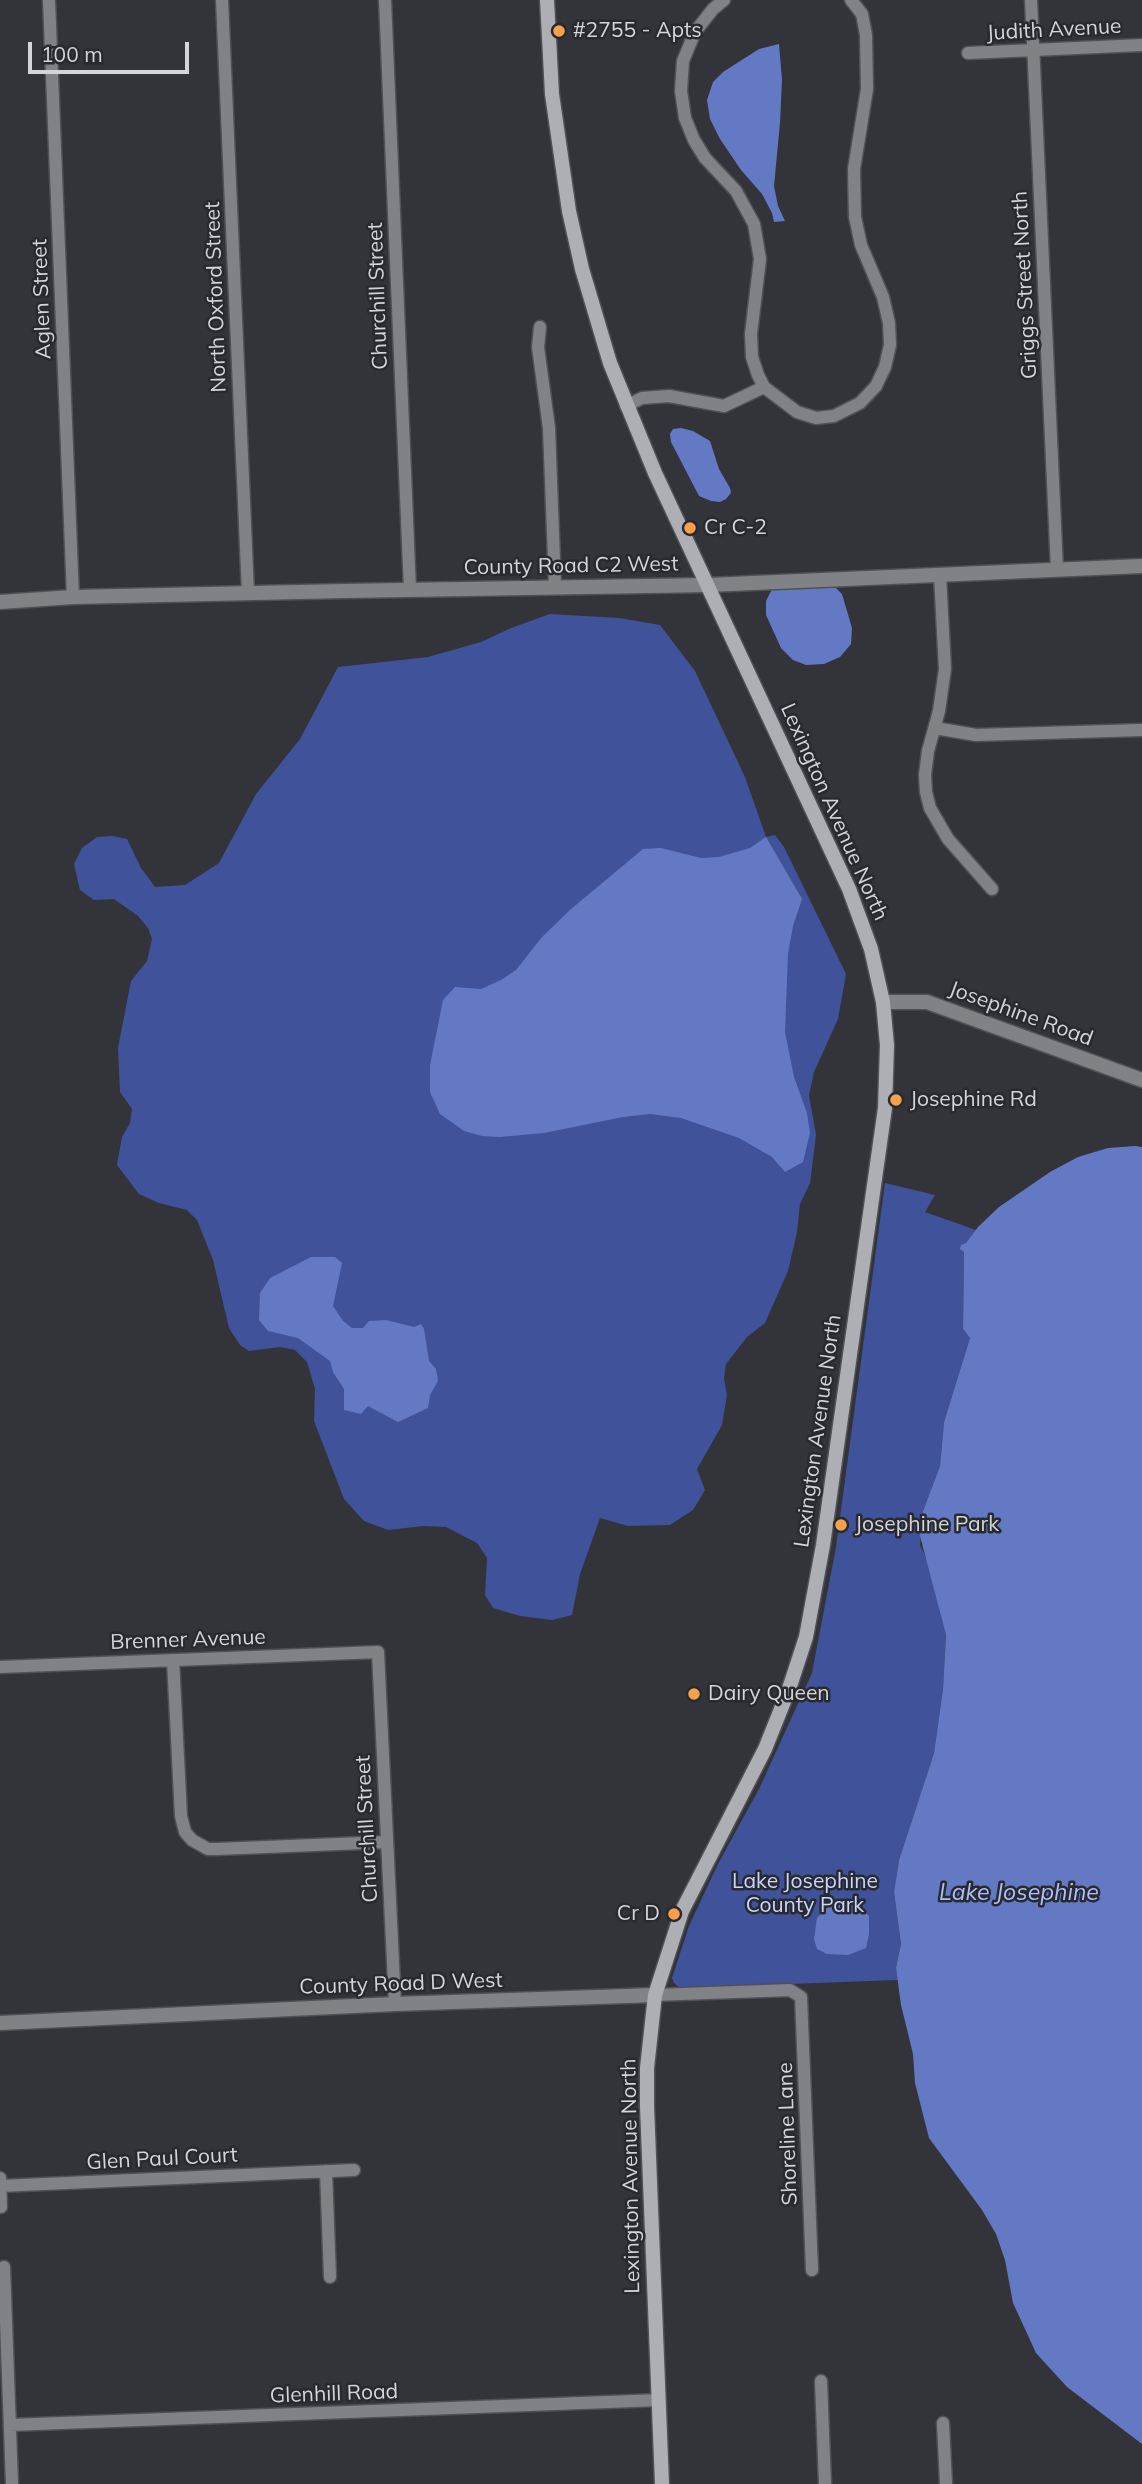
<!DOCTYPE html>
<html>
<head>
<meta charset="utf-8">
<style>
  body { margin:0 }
  #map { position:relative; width:1142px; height:2484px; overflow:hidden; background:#32343a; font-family:Mulish,sans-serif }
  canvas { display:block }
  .scale { position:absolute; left:28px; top:42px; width:161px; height:32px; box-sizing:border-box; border:4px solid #d4d5d9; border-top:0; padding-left:9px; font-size:21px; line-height:24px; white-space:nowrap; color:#d4d5d9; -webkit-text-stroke:5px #282a30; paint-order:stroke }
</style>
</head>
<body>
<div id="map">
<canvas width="1142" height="2484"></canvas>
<div class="scale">100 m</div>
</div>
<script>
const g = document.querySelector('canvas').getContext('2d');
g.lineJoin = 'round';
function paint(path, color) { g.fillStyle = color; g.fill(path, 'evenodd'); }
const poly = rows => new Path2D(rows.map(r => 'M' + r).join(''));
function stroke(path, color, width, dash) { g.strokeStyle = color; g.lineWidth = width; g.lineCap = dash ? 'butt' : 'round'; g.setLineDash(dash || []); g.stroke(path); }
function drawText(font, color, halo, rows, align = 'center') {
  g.font = font + ' Mulish,sans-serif'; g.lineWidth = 5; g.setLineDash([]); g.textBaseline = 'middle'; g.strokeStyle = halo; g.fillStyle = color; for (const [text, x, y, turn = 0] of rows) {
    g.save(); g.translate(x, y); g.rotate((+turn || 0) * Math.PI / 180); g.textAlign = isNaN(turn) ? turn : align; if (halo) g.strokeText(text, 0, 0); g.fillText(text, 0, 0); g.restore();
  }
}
paint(poly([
  [550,614,619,618,660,625,695,671,745,777,766,837,775,835,784,847,846,974,838,1019,814,1072,809,1095,816,1135,810,1183,800,1204,797,1232,788,1271,765,1323,747,1337,726,1364,724,1378,727,1395,722,1425,697,1469,705,1490,693,1510,670,1525,628,1526,600,1518,580,1574,572,1615,552,1620,520,1616,493,1608,485,1595,487,1558,477,1543,446,1527,423,1526,388,1530,364,1521,344,1499,314,1421,315,1389,307,1362,295,1350,280,1347,249,1351,240,1345,229,1328,213,1260,197,1220,187,1210,159,1203,139,1194,117,1165,122,1137,130,1123,132,1109,120,1092,118,1048,131,981,147,961,152,939,148,928,138,916,114,899,94,900,80,890,74,864,82,848,97,837,112,836,127,839,141,868,155,887,185,885,219,863,256,794,300,739,338,667,428,657,481,642,511,628],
  [885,1183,935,1195,925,1212,976,1230,966,1243,964,1252,963,1329,970,1338,944,1422,940,1466,923,1511,920,1545,927,1560,946,1635,943,1689,934,1753,899,1860,894,1892,901,1944,896,1968,898,1980,680,1988,674,1983,672,1978,689,1926,718,1864,759,1789,812,1673,836,1547]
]), '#405299');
paint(poly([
  [779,44,782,80,780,123,774,186,778,206,785,221,774,222,772,213,762,194,741,170,720,139,710,119,707,100,713,82,723,72,759,49],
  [681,428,693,431,710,441,719,469,730,488,731,493,726,499,720,502,711,501,699,496,671,442,670,434,673,429],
  [820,582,835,587,842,594,852,628,851,644,840,657,824,664,806,665,793,660,781,648,766,615,766,601,774,585],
  [766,837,802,899,793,926,788,954,785,1032,794,1077,807,1113,810,1133,803,1162,785,1172,772,1157,739,1138,681,1118,650,1114,623,1117,544,1133,500,1137,482,1136,464,1131,440,1114,430,1092,430,1065,443,1000,455,987,481,989,501,980,516,970,542,937,571,909,643,849,661,848,701,858,719,857,750,848],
  [1135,1146,1142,1147,1142,2444,1067,2387,1036,2353,1013,2303,1005,2260,996,2234,982,2210,929,2138,915,2083,913,2054,901,2005,896,1968,901,1944,894,1892,899,1860,934,1753,943,1689,946,1635,920,1536,923,1511,940,1466,944,1422,970,1338,963,1329,964,1252,960,1249,961,1245,966,1243,978,1227,999,1207,1050,1172,1078,1157,1108,1148],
  [311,1257,335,1257,342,1263,333,1306,343,1321,352,1328,363,1328,369,1321,386,1320,414,1327,421,1324,424,1329,429,1361,436,1369,438,1381,430,1395,428,1408,398,1422,368,1406,361,1414,344,1410,344,1389,333,1372,330,1361,298,1338,268,1331,259,1320,260,1293,270,1278],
  [849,1902,858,1905,869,1916,869,1934,866,1948,848,1955,827,1954,817,1949,814,1939,817,1918,830,1905]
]), '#6479c4');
const minor = poly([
  [49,0,73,597],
  [222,0,248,593],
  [385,0,410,590],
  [724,0,713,9,695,32,683,61,681,91,685,118,694,140,705,158,736,191,754,224,760,259,751,334,752,357,758,375,764,387,797,412,816,418,834,416,860,403,876,386,885,367,890,345,889,323,883,297,861,245,855,217,854,169,867,89,866,35,862,14,851,0],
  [1031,0,1057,569],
  [968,53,1142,45],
  [540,327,538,347,549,428,555,586],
  [626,406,642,398,669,396,724,406,764,387],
  [940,575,945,669,939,711,928,751,925,775,926,792,930,808,948,839,992,889],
  [935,728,976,735,1142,730],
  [173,1660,181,1816,185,1832,192,1840,208,1849,217,1849,387,1842],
  [0,1667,378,1652,395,2004],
  [655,1995,790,1990,801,1997,812,2270],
  [326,2171,330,2277],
  [0,2178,1,2207],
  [0,2186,354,2170],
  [4,2267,12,2484],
  [821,2381,825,2484],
  [943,2423,946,2484],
  [10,2425,659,2400]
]);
const tertiary = poly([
  [0,602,73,597,344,591,708,585,1142,566],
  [883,1002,927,1002,1142,1080],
  [0,2023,395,2004,655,1995]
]);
const secondary = poly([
  [547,0,552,94,569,211,582,269,610,363,655,473,849,889,871,949,883,1002,887,1045,885,1108,823,1545,806,1637,789,1689,765,1749,682,1911,655,1995,647,2068,647,2106,662,2484]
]);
stroke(minor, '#4f5157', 15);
stroke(tertiary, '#4f5157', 17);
stroke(secondary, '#4f5157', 17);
stroke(minor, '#818286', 12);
stroke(tertiary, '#818286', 14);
stroke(secondary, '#adafb4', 14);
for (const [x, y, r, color] of [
  [559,31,7,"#f9a04d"],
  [690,528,7,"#f9a04d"],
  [896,1100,7,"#f9a04d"],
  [841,1525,7,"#f9a04d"],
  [694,1694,7,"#f9a04d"],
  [674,1914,7,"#f9a04d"]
]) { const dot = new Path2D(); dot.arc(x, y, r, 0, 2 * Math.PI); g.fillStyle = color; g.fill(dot); stroke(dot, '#282a30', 2.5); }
drawText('21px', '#d4d5d9', '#282a30', [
  ["Judith Avenue",1054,30,-3],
  ["Griggs Street North",1025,285,-93],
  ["Churchill Street",378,296,-92],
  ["North Oxford Street",216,297,-92],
  ["Aglen Street",42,299,-92],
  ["County Road C2 West",571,566,-1],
  ["Lexington Avenue North",834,812,66],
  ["Josephine Road",1021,1014,20],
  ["Lexington Avenue North",818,1431,-82],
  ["Brenner Avenue",188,1640,-2],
  ["Churchill Street",367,1829,-93],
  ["County Road D West",401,1984,-2],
  ["Shoreline Lane",788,2134,-92],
  ["Glen Paul Court",162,2159,-3],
  ["Lexington Avenue North",631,2176,-91],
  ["Glenhill Road",334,2394,-2]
]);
drawText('21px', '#d4d5d9', '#282a30', [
  ["#2755 - Apts",573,31],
  ["Cr C-2",704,528],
  ["Josephine Rd",910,1100],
  ["Josephine Park",855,1525],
  ["Dairy Queen",708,1694],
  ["Cr D",660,1914,"right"]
], 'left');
drawText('21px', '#c7d5ff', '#282a30', [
  ["Lake Josephine",805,1882],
  ["County Park",805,1906]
]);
drawText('italic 23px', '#acbffc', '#282a30', [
  ["Lake Josephine",1019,1893]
]);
</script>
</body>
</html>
